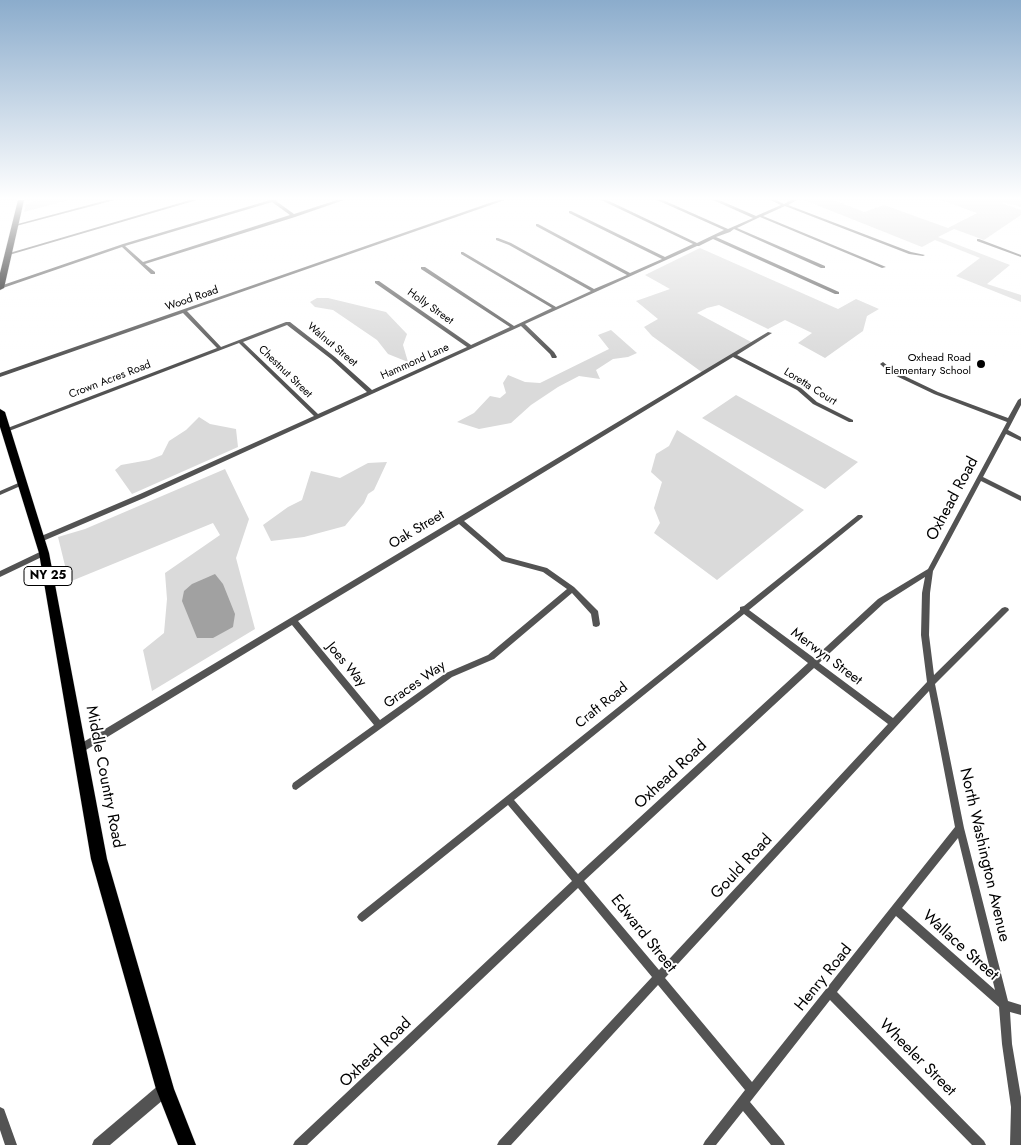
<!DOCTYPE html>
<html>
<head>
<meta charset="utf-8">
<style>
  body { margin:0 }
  canvas { display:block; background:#fff }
</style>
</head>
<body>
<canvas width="1021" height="1145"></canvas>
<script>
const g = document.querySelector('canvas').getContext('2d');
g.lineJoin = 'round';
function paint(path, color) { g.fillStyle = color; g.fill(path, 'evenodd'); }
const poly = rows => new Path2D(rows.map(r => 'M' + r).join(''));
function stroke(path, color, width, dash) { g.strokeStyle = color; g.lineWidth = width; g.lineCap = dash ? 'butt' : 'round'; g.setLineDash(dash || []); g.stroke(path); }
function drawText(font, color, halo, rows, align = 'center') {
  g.font = font + ' Jost,sans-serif'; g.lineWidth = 4; g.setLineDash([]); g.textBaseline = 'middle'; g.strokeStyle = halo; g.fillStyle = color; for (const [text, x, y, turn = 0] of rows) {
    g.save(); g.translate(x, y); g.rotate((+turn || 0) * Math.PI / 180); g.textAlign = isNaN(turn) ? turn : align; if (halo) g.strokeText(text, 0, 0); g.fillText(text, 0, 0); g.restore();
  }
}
paint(poly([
  [41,200,69,200,24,212,26,204],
  [804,200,834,200,864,212,884,205,948,228,977,213,941,200,1021,200,1021,207,1004,202,1001,203,1021,210,1021,215,984,240,954,229,938,237,1010,265,987,284,1021,295,1021,302,956,276,980,258,935,240,922,247],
  [700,248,838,309,856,299,879,309,867,316,863,331,825,358,798,343,812,333,785,320,768,329,719,305,707,308,697,313,753,343,703,373,652,336,644,327,658,319,636,301,670,289,645,275],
  [317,298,328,298,386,312,407,334,403,345,408,362,388,354,377,340,333,310,315,307,310,302],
  [611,330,637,353,628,357,613,359,596,370,600,379,579,376,558,387,531,405,511,423,479,429,457,422,474,413,490,396,500,398,506,393,503,383,508,375,525,382,540,383,609,349,598,335],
  [736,395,858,462,825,489,702,418],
  [199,417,210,424,236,429,238,447,132,494,115,470,121,465,149,460,162,455,169,441,186,430],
  [677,430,804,510,717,580,654,533,660,523,654,508,662,482,651,472,656,454,669,446],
  [387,462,374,490,368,494,364,503,345,526,304,537,271,541,263,525,288,507,302,500,311,471,340,478,368,463],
  [225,469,249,519,236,558,255,629,152,691,143,650,164,633,167,599,165,573,220,535,213,523,69,582,58,537,85,529]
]), '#dadada');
paint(poly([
  [215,574,223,584,235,614,233,627,213,638,197,638,182,601,184,591,192,584]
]), '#a1a1a1');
const primary = poly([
  [18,200,24,200,4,288,0,290,0,273,18,200],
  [0,409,5,412,49,553,107,859,174,1089,196,1145,178,1145,156,1089,91,859,39,553,0,427,0,409]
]);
stroke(primary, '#dbdbdb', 1);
paint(poly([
  [107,200,115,200,16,226,14,225,107,200],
  [190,200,197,200,9,255,6,254,190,200],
  [270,200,277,200,276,201,294,214,337,200,344,200,295,217,145,264,155,272,155,274,151,274,122,247,0,289,0,286,123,244,270,200],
  [272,202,290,215,143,262,125,246,272,202],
  [498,200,505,200,187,311,221,347,286,322,290,322,335,357,372,390,467,347,375,283,375,281,379,281,471,345,510,327,421,269,421,267,425,267,514,326,552,308,461,254,461,252,463,252,556,307,591,291,509,245,496,240,496,238,498,238,511,243,594,289,627,275,536,226,536,224,538,224,630,273,662,259,569,213,569,211,571,211,665,257,693,244,601,200,607,200,697,243,724,230,657,200,663,200,728,229,753,218,713,200,719,200,756,216,781,205,770,200,776,200,784,204,791,200,797,200,788,205,911,252,925,255,923,256,909,254,785,206,763,216,886,267,882,268,760,217,737,228,825,266,825,268,821,268,734,229,730,232,716,237,839,292,839,294,835,294,713,239,699,246,697,246,525,324,554,352,557,357,556,358,552,358,550,354,521,326,144,498,43,541,39,541,38,539,39,537,140,494,314,416,239,343,9,431,5,431,5,429,217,348,183,313,0,377,0,373,498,200],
  [287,325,331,359,367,392,318,414,243,342,287,325],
  [977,239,979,239,1021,255,1021,257,977,241,977,239],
  [768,332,772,333,737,355,801,388,817,402,853,420,853,422,849,422,813,404,797,390,733,357,464,521,506,557,547,568,574,587,598,611,600,624,599,626,596,627,593,626,591,614,572,593,494,659,452,677,296,790,293,789,292,786,293,783,374,725,292,625,81,753,78,754,75,753,74,750,75,747,768,332],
  [459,524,502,561,543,572,567,589,488,655,446,673,380,720,298,621,459,524],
  [883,362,894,371,938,392,1008,418,1018,400,1021,398,1021,405,1008,430,1021,437,1021,441,1006,434,983,477,1021,496,1021,501,981,481,933,571,930,593,929,635,934,675,1002,608,1005,607,1008,608,1009,610,935,684,964,828,1008,1001,1021,1005,1021,1015,1010,1012,1012,1044,1021,1097,1021,1145,1010,1145,1011,1107,1002,1044,999,1007,896,916,837,992,984,1141,986,1145,972,1145,830,1000,750,1102,783,1141,785,1145,771,1145,743,1111,716,1145,703,1145,705,1141,745,1090,658,985,511,1145,497,1145,499,1141,652,977,578,888,307,1145,293,1145,295,1141,572,881,508,805,365,920,362,922,359,920,357,917,359,914,740,610,740,607,744,606,858,515,862,515,863,517,749,610,814,658,878,599,928,569,1007,422,934,394,890,373,880,364,883,362],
  [925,577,922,593,921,635,927,682,893,718,819,663,884,603,925,577],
  [744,614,808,663,578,874,514,800,744,614],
  [814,668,888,724,659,970,584,881,814,668],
  [929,691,955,827,752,1082,665,978,929,691],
  [958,838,995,990,902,908,958,838],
  [23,481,25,482,26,483,25,484,0,495,0,491,23,481],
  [44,550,46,551,47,553,46,555,0,577,0,571,44,550],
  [0,1107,4,1109,17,1145,5,1145,0,1130,0,1107]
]), '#535353');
paint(poly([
  [165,1082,170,1084,172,1089,170,1094,110,1145,92,1145,94,1140,160,1084,165,1082]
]), '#535353');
paint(primary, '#000');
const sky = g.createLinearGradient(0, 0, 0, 361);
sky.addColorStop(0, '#8baccc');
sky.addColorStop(0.55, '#fff');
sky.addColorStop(1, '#ffffff00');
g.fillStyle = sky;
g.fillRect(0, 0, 1021, 361);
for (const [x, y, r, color] of [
  [981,364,5,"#000"]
]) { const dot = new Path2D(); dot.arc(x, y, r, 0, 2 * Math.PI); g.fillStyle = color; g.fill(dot); stroke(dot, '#fff', 2); }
drawText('11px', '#000', '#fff', [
  ["Wood Road",192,299,-19],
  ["Holly Street",430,307,35],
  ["Walnut Street",332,345,40],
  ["Hammond Lane",415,362,-24],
  ["Chestnut Street",285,372,44],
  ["Crown Acres Road",110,380,-21],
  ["Loretta Court",810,387,32]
]);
drawText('11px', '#000', '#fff', [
  ["Oxhead Road",971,358],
  ["Elementary School",971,371]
], 'right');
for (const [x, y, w] of [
  [48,576,48]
]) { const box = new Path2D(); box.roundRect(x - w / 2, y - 9.5, w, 19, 4); g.fillStyle = '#fff'; g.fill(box); stroke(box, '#000', 1); }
drawText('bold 12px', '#000', null, [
  ["NY 25",48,576]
]);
drawText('14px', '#000', '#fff', [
  ["Oak Street",417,530,-31],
  ["Merwyn Street",826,657,37],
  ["Joes Way",346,665,50],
  ["Graces Way",415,685,-35],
  ["Craft Road",602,706,-39]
]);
drawText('16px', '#000', '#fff', [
  ["Oxhead Road",953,499,-62],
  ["Oxhead Road",671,775,-43],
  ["Middle Country Road",104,777,79],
  ["North Washington Avenue",984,855,77],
  ["Gould Road",742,867,-47],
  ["Edward Street",643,934,51],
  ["Wallace Street",960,946,42],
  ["Henry Road",824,978,-51],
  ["Oxhead Road",376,1053,-44],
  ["Wheeler Street",917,1058,45]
]);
</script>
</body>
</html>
